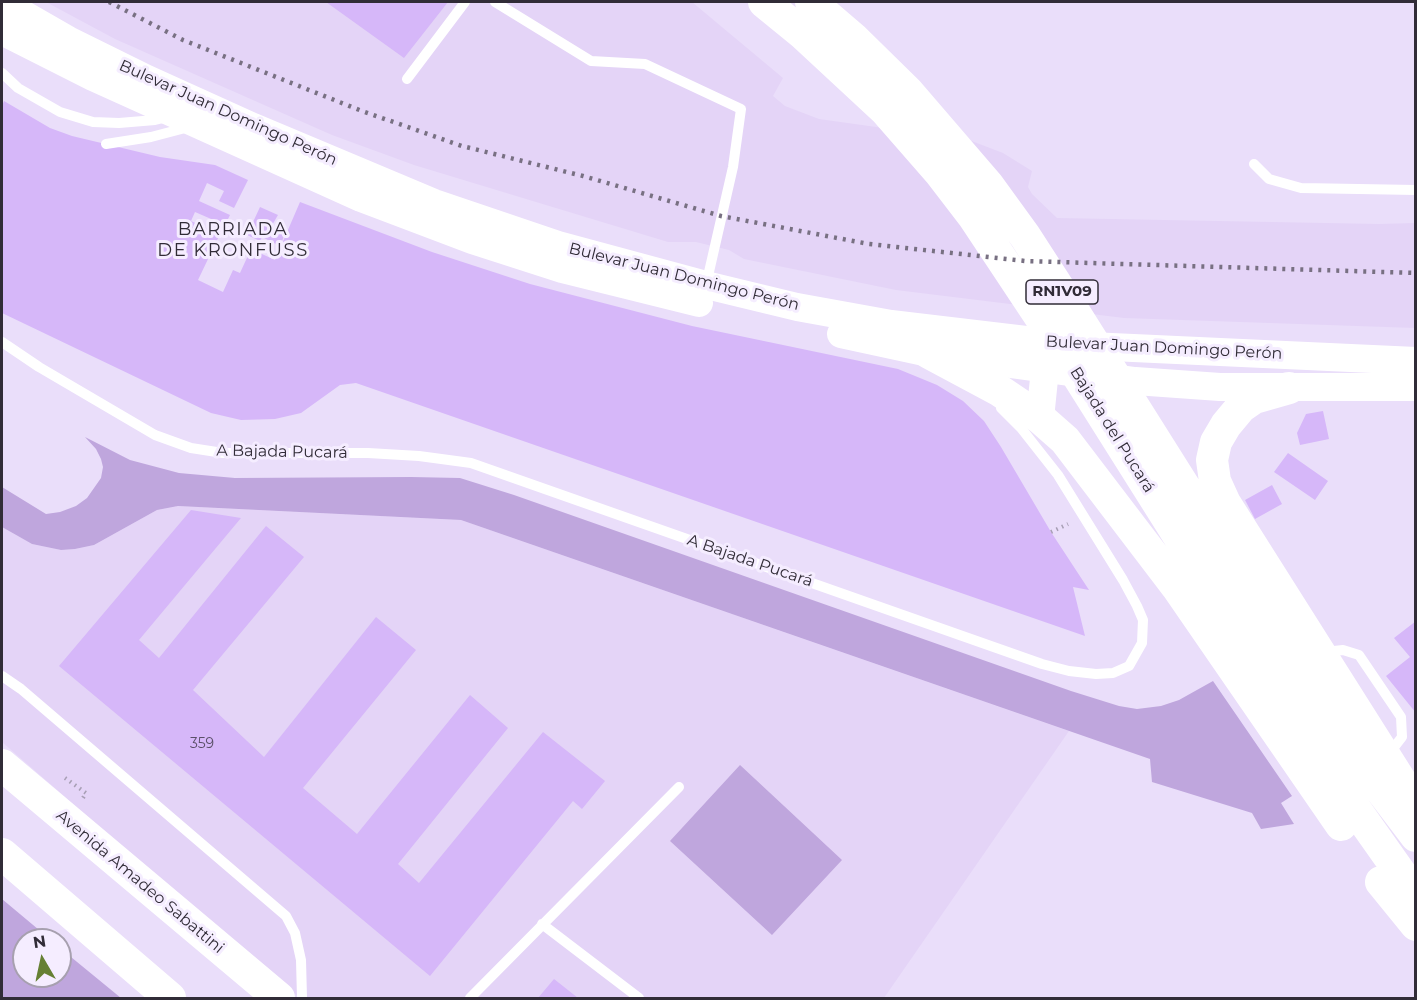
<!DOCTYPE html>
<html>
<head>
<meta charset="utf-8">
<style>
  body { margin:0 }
  #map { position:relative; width:1417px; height:1000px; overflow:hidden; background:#eadefa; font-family:Montserrat,sans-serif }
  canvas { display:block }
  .frame { position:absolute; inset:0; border:3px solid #312c37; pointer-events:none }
  .north { position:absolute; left:12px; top:928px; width:60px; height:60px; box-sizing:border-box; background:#f5edff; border:2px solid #a7a0af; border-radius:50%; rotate:351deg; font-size:16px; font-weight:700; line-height:24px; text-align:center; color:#312c37 }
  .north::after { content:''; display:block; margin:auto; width:21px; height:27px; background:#668034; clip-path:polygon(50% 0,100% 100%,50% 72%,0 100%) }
</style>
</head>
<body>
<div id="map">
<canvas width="1417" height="1000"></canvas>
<div class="frame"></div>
<div class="north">N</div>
</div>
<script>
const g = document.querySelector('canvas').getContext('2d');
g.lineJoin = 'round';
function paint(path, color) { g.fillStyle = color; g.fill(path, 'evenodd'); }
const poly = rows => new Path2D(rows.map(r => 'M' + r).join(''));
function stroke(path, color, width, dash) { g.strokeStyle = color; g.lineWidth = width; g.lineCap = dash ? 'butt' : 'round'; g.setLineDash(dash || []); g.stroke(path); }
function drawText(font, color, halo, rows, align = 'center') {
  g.font = font + ' Montserrat,sans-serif'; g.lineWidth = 6; g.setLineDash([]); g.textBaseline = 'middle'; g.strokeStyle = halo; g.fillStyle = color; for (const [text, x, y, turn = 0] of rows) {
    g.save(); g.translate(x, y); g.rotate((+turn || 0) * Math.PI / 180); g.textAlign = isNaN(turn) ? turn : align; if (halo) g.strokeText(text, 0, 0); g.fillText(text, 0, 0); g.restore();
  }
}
paint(poly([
  [46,2,692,2,783,78,773,96,785,106,819,119,969,140,1003,153,1032,171,1028,187,1032,194,1057,218,1379,224,1415,223,1415,328,1124,318,896,290,744,259,729,250,696,242,668,242,414,165,332,135,115,39],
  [178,506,461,520,1069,731,884,998,300,998,221,933,2,742,2,527,32,544,61,550,75,549,94,545,157,510]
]), '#e4d4f7');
paint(poly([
  [85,437,130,460,179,473,235,478,411,477,460,478,514,495,1071,691,1119,706,1137,709,1161,706,1179,700,1213,681,1292,796,1281,803,1294,824,1261,829,1252,813,1152,782,1150,759,461,520,178,506,157,510,94,545,75,549,61,550,32,544,2,527,2,487,46,514,60,512,76,506,87,498,101,478,103,467,101,459,96,449],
  [740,765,842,860,772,935,670,841],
  [2,899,51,940,24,940,24,976,60,976,60,948,121,998,2,998]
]), '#bfa6dd');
paint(poly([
  [326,2,448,2,404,58],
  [4,101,50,128,72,136,160,157,215,165,248,180,234,208,219,201,224,191,207,183,199,201,230,215,225,225,195,212,191,221,220,234,198,280,223,292,233,270,240,273,251,249,275,260,300,202,432,252,530,284,692,326,898,369,937,385,963,401,984,421,1001,447,1051,532,1089,590,1073,587,1085,636,356,383,340,385,301,413,275,419,241,420,211,413,2,313,2,106],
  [260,207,278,215,271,227,285,234,280,246,262,237,260,241,247,235],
  [1323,411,1329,439,1300,445,1297,433,1306,414],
  [1288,453,1328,481,1315,500,1274,472],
  [1272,485,1282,504,1255,519,1245,500],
  [191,510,241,518,139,640,159,658,266,526,304,557,193,690,264,757,376,617,416,650,303,788,357,834,470,695,508,728,398,864,419,883,543,732,605,781,582,809,573,801,430,976,59,666],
  [1416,621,1416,713,1386,676,1410,657,1394,638],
  [554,979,578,998,538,998]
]), '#d6b7f9');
stroke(poly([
  [1051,532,1068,524],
  [65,778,86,793,83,798]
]), '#a89fb5', 4, [1.5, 4.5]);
stroke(poly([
  [495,2,591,61,645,64,741,109,733,167,706,285],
  [2,73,18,88,60,112,93,122,119,123,155,120,167,117],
  [407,79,465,2],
  [106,144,151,137,189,127],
  [1254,164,1269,179,1301,188,1416,190],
  [2,342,39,367,155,435,191,448,223,453,368,453,419,456,471,463,1042,664,1069,671,1096,674,1113,673,1129,666,1142,643,1143,620,1137,606,1123,580,1058,475,1021,428,1001,408],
  [1325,652,1343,650,1359,655,1401,717,1402,737,1388,755],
  [2,676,21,689,286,916,295,933,301,960,302,998],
  [542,924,639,998],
  [470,998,679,787]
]), '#fff', 10);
stroke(poly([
  [2,2,68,40,147,79,253,127,434,203,558,245,706,285,797,307,891,324,1068,345,1416,361],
  [2,31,93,77,361,198,472,240,562,269,699,303],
  [841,334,929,353,1135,381,1220,387,1416,387],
  [1040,418,1044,379,1048,369,1059,356]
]), '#fff', 28);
stroke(poly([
  [764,2,802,33,885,110,940,173,973,216,1052,335,1239,632,1351,803,1416,895],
  [811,2,854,39,908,92,988,185,1025,236,1078,318,1274,629,1375,782,1416,836],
  [929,353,1000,391,1040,418,1065,440,1177,587,1341,825],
  [1289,388,1254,398,1241,407,1226,425,1216,442,1212,460,1215,481,1225,503,1416,805],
  [2,765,279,998],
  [2,854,170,998],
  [1381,882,1416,925]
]), '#fff', 32);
stroke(poly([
  [109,2,183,40,362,111,462,146,583,176,721,216,869,244,1025,261,1416,273]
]), '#787082', 4.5, [3, 6]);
drawText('14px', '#5a4f68', null, [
  ["359",202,744]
]);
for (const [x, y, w] of [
  [1062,292,72]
]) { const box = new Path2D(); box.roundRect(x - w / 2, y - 12, w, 24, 4.5); g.fillStyle = '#f5edff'; g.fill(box); stroke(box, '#312c37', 1.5); }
drawText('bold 15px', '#312c37', null, [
  ["RN1V09",1062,292]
]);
drawText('16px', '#312c37', '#f5edff', [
  ["Bulevar Juan Domingo Perón",228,113,24],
  ["Bulevar Juan Domingo Perón",684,277,14],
  ["Bulevar Juan Domingo Perón",1164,348,3],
  ["Bajada del Pucará",1112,430,58],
  ["A Bajada Pucará",282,452,1],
  ["A Bajada Pucará",750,561,19],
  ["Avenida Amadeo Sabattini",140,882,40]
]);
g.letterSpacing = '1.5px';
drawText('18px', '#312c37', '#f5edff', [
  ["BARRIADA",233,230],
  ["DE KRONFUSS",233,251]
]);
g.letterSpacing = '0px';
</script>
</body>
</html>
